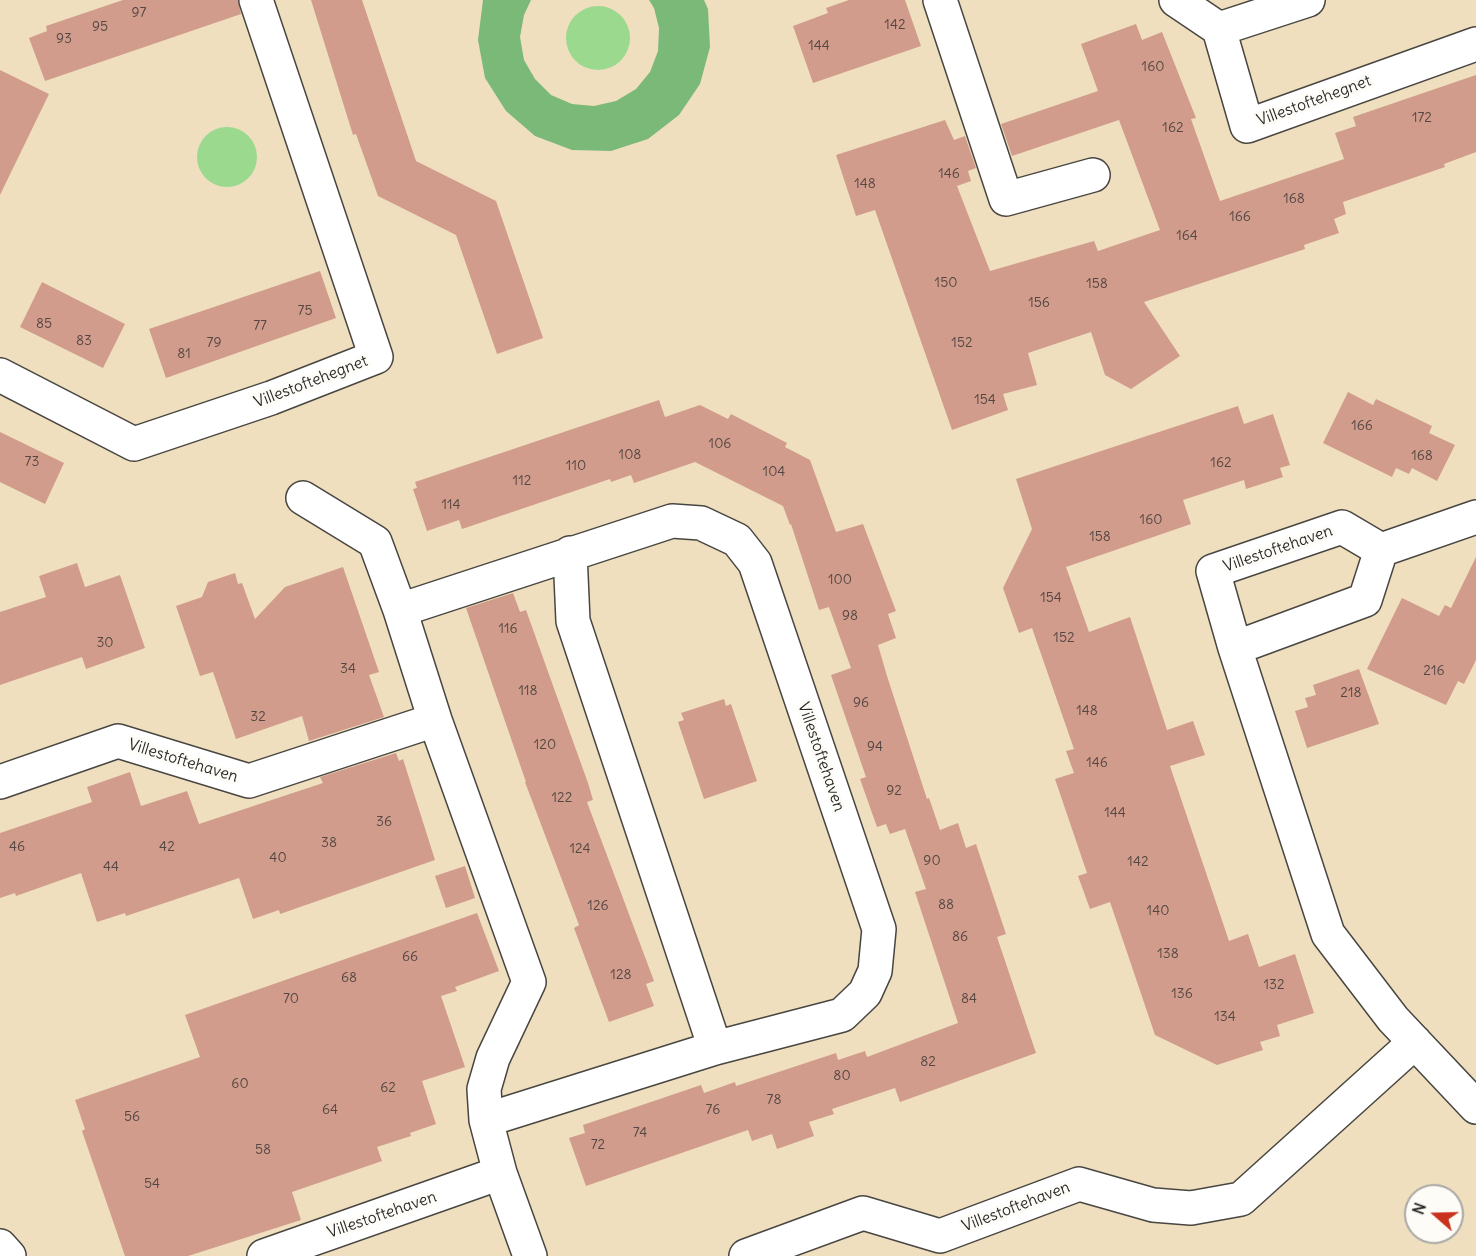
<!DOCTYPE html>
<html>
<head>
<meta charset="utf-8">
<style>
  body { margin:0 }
  #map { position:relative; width:1476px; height:1256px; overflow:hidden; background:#efdfbf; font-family:Delius,sans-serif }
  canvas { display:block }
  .north { position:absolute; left:1404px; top:1184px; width:60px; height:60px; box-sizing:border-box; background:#fdfcf7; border:2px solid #a9a8a5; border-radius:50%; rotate:290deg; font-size:16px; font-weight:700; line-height:24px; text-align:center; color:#2b2b2b }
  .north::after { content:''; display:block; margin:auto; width:21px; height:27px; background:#c8321e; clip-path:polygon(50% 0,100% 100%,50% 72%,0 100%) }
</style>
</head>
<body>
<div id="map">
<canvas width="1476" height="1256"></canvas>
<div class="north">N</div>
</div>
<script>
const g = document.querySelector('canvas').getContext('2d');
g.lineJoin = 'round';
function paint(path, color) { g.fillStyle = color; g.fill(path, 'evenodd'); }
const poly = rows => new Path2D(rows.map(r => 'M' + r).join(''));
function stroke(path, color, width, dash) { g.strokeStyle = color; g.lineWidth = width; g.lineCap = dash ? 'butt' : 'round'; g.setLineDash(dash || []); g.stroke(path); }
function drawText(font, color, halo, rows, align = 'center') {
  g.font = font + ' Delius,sans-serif'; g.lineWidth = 6; g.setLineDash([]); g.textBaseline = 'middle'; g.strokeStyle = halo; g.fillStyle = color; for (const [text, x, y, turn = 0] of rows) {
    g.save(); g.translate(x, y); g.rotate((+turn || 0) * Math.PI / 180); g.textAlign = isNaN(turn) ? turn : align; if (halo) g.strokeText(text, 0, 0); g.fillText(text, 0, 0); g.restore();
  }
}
paint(poly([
  '566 38a32 32 0 1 1 64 0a32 32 0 1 1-64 0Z',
  '197 157a30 30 0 1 1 60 0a30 30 0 1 1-60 0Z'
]), '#9ad98e');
paint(poly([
  [483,0,531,0,524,15,520,37,524,60,535,79,551,95,572,104,594,106,616,101,636,89,650,72,658,51,659,28,654,8,649,0,704,0,708,9,710,47,700,84,679,115,648,139,611,151,572,150,535,136,506,111,485,78,478,40]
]), '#7bb979');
paint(poly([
  [123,0,238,0,241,14,45,81,29,38,47,31,46,26],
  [311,0,362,0,416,161,496,201,543,338,497,354,456,235,378,196,356,134,353,135],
  [849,0,905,0,921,46,813,83,793,26,828,13,826,8],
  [1136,24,1142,40,1162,32,1196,118,1191,119,1220,201,1344,159,1335,133,1356,126,1353,117,1476,75,1476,152,1444,164,1445,167,1343,202,1346,214,1334,219,1339,233,1304,245,1305,249,1144,302,1180,356,1131,389,1105,375,1091,332,1028,353,1037,385,1003,394,1008,410,952,430,875,210,856,216,836,155,945,120,954,140,965,136,976,168,968,171,971,181,957,186,990,271,1094,241,1098,251,1160,230,1119,120,1012,156,1001,124,1098,91,1081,44],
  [0,70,49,94,0,195],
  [320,271,336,318,166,378,149,329],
  [42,282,125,324,103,368,20,327],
  [1348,392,1373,405,1376,399,1432,426,1429,433,1455,445,1437,481,1412,468,1409,474,1396,468,1392,477,1323,443],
  [659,400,665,417,700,405,728,419,731,414,787,443,785,447,810,460,836,532,863,524,896,611,888,614,896,638,878,645,887,676,927,799,929,798,940,830,958,823,966,848,976,844,1006,934,997,937,1036,1053,900,1102,895,1088,832,1109,834,1114,809,1122,814,1136,777,1149,772,1134,752,1141,748,1130,586,1186,569,1138,585,1133,583,1125,701,1085,704,1093,735,1082,736,1086,836,1053,838,1060,865,1051,867,1057,958,1023,915,892,926,889,905,829,890,834,886,824,877,827,860,779,866,777,831,675,851,668,829,607,819,610,791,524,790,525,783,506,695,462,634,483,631,475,611,482,610,479,462,529,459,520,427,531,413,489,417,488,415,482],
  [1238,406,1244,424,1273,414,1290,465,1280,468,1283,477,1246,489,1244,480,1183,500,1191,524,1066,567,1089,632,1130,617,1167,730,1193,721,1205,755,1170,766,1229,941,1248,934,1259,967,1295,954,1314,1013,1277,1025,1280,1036,1260,1042,1263,1050,1217,1065,1155,1035,1110,902,1090,909,1078,876,1087,873,1055,779,1074,773,1066,751,1074,749,1032,628,1019,633,1003,588,1032,529,1016,479],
  [0,432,64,463,45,504,0,482],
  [1476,557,1476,660,1464,684,1458,681,1446,705,1367,669,1402,598,1439,616,1445,605,1451,608],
  [77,563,85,587,120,575,145,648,86,669,82,657,0,685,0,612,46,597,39,576],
  [343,567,379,672,369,675,384,717,309,741,302,716,236,739,213,672,200,676,176,606,202,597,208,582,235,573,238,584,242,583,255,619,285,587],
  [513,593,520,612,526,610,556,694,588,783,593,800,587,802,654,981,646,984,654,1006,609,1022,574,928,579,925,525,782,526,782,466,608],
  [1359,669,1379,724,1307,748,1295,711,1308,707,1305,698,1316,695,1313,685],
  [724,699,726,706,731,704,757,781,704,799,678,722,684,720,681,713],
  [396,753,399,761,403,759,435,860,280,914,279,910,253,919,239,878,126,916,125,913,97,922,81,873,16,896,15,893,0,898,0,833,92,802,87,787,130,772,141,806,187,791,199,824,323,783,320,777],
  [465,866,475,898,446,908,435,876],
  [477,913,499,971,455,987,457,991,441,996,465,1067,422,1081,436,1124,410,1133,411,1136,377,1147,382,1161,292,1192,301,1220,188,1256,125,1256,82,1131,85,1129,75,1100,200,1057,185,1015]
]), '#d19c8b');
const street = poly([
  [940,0,1006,199,1093,175],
  [1176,0,1219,29,1247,126,1476,44],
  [1219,29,1308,0],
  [0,375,134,444,271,398,376,357,256,0],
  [303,498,375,542,400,610,435,720,529,982,493,1058,484,1089,486,1120,500,1173,530,1256],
  [1476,517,1381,550,1365,600,1235,648,1328,934,1393,1019,1476,1107],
  [570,553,573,621,715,1048],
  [400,610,672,521,701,523,737,540,755,563,879,929,875,971,865,993,842,1015,715,1048,486,1120],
  [1235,648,1213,571,1342,527,1381,550],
  [0,782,118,741,249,781,435,720],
  [0,1246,9,1256],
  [264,1256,500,1173],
  [746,1256,863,1213,940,1236,1079,1184,1153,1205,1191,1208,1241,1199,1415,1042]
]);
stroke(street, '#484641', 36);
stroke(street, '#fff', 33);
drawText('14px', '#544743', null, [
  ["97",139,13],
  ["142",895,25],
  ["95",100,27],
  ["93",64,39],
  ["144",819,46],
  ["160",1153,67],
  ["172",1422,118],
  ["162",1173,128],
  ["146",949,174],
  ["148",865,184],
  ["168",1294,199],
  ["166",1240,217],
  ["164",1187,236],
  ["150",946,283],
  ["158",1097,284],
  ["156",1039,303],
  ["75",305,311],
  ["85",44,324],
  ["77",260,326],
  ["83",84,341],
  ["79",214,343],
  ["152",962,343],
  ["81",184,354],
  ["154",985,400],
  ["166",1362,426],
  ["106",720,444],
  ["108",630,455],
  ["168",1422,456],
  ["73",32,462],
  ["162",1221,463],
  ["110",576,466],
  ["104",774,472],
  ["112",522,481],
  ["114",451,505],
  ["160",1151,520],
  ["158",1100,537],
  ["100",840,580],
  ["154",1051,598],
  ["98",850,616],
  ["116",508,629],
  ["152",1064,638],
  ["30",105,643],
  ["34",348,669],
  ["216",1434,671],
  ["118",528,691],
  ["218",1351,693],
  ["96",861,703],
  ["148",1087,711],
  ["32",258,717],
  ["120",545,745],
  ["94",875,747],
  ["146",1097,763],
  ["92",894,791],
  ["122",562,798],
  ["144",1115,813],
  ["36",384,822],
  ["38",329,843],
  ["46",17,847],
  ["42",167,847],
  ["124",580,849],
  ["40",278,858],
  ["90",932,861],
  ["142",1138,862],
  ["44",111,867],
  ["88",946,905],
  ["126",598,906],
  ["140",1158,911],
  ["86",960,937],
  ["138",1168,954],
  ["66",410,957],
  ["128",621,975],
  ["68",349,978],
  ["132",1274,985],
  ["136",1182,994],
  ["70",291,999],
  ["84",969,999],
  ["134",1225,1017],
  ["82",928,1062],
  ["80",842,1076],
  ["60",240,1084],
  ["62",388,1088],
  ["78",774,1100],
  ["64",330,1110],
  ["76",713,1110],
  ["56",132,1117],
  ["74",640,1133],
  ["72",598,1145],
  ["58",263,1150],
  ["54",152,1184]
]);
drawText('16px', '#2b2b2b', '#fdfcf7', [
  ["Villestoftehegnet",1314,101,-20],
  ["Villestoftehegnet",311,382,-21],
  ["Villestoftehaven",1278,549,-19],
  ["Villestoftehaven",821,757,71],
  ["Villestoftehaven",183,761,17],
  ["Villestoftehaven",1016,1207,-21],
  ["Villestoftehaven",382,1215,-19]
]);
</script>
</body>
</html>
